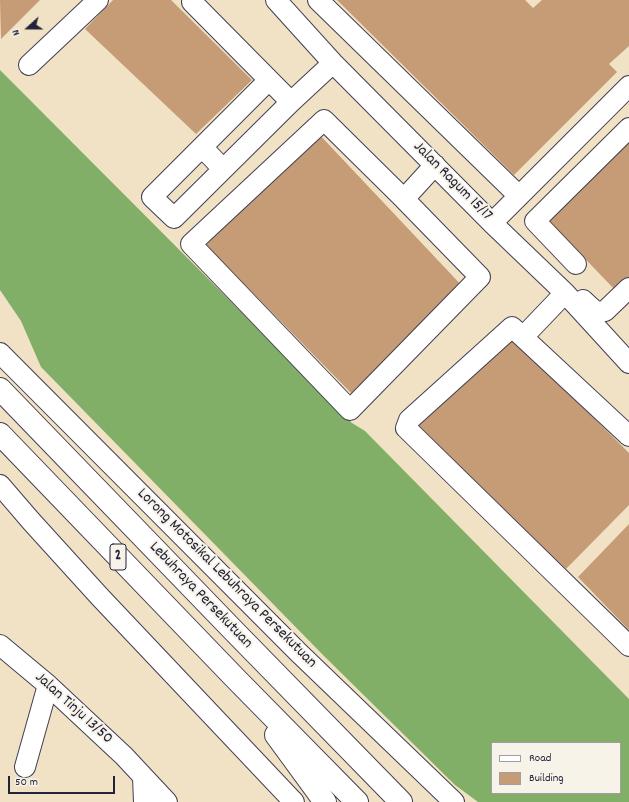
<!DOCTYPE html>
<html>
<head>
<meta charset="utf-8">
<style>
  body { margin:0 }
  #map { position:relative; width:629px; height:802px; overflow:hidden; background:#f1e2c6; font-family:Dekko,sans-serif }
  canvas { display:block }
  .legend { position:absolute; left:491px; top:742px; width:130px; height:52px; box-sizing:border-box; background:#f7f3e8; border:1px solid #a29fa3; margin:0; padding:5px 7px; list-style:none; font-size:12px; color:#22223b }
  .legend li { display:flex; align-items:center; gap:8px; height:20px }
  .legend b { width:20px; border:1px solid #a29fa3 }
  .north { position:absolute; left:8px; top:8px; width:40px; height:40px; -webkit-text-stroke:3px #f7f3e8; paint-order:stroke; rotate:249deg; font-size:11px; font-weight:700; line-height:16px; text-align:center; color:#22223b }
  .north::after { content:''; display:block; margin:auto; width:14px; height:18px; background:#22223b; clip-path:polygon(50% 0,100% 100%,50% 72%,0 100%) }
  .scale { position:absolute; left:8px; top:776px; width:107px; height:18px; box-sizing:border-box; border:2px solid #22223b; border-top:0; padding-left:5px; font-size:12px; line-height:14px; white-space:nowrap; color:#22223b; -webkit-text-stroke:3px #f7f3e8; paint-order:stroke }
</style>
</head>
<body>
<div id="map">
<canvas width="629" height="802"></canvas>
<ul class="legend">
<li><b style="height:5px;background:#fff"></b>Road</li>
<li><b style="height:11px;background:#c59c75"></b>Building</li>
</ul>
<div class="north">N</div>
<div class="scale">50 m</div>
</div>
<script>
const g = document.querySelector('canvas').getContext('2d');
g.lineJoin = 'round';
function paint(path, color) { g.fillStyle = color; g.fill(path, 'evenodd'); }
const poly = rows => new Path2D(rows.map(r => 'M' + r).join(''));
function stroke(path, color, width, dash) { g.strokeStyle = color; g.lineWidth = width; g.lineCap = dash ? 'butt' : 'round'; g.setLineDash(dash || []); g.stroke(path); }
function drawText(font, color, halo, rows, align = 'center') {
  g.font = font + ' Dekko,sans-serif'; g.lineWidth = 4; g.setLineDash([]); g.textBaseline = 'middle'; g.strokeStyle = halo; g.fillStyle = color; for (const [text, x, y, turn = 0] of rows) {
    g.save(); g.translate(x, y); g.rotate((+turn || 0) * Math.PI / 180); g.textAlign = isNaN(turn) ? turn : align; if (halo) g.strokeText(text, 0, 0); g.fillText(text, 0, 0); g.restore();
  }
}
paint(poly([
  [0,70,352,423,365,431,629,699,629,802,478,802,455,785,324,656,41,367,21,321,0,290],
  [492,743,620,743,620,793,492,793]
]), '#82af67');
paint(poly([
  [0,0,40,0,1,39],
  [113,0,171,0,252,80,196,134,85,29],
  [337,0,525,0,533,8,542,0,629,0,629,46,609,64,617,72,514,175],
  [316,131,465,289,352,394,206,245],
  [629,133,629,279,617,292,544,216],
  [510,334,629,453,629,505,566,569,417,424],
  [629,524,629,630,578,577]
]), '#c59c75');
const minor = poly([
  [276,0,333,63,492,223,565,293,629,363],
  [318,0,519,196],
  [192,2,291,102],
  [29,65,98,0],
  [202,147,269,80],
  [223,169,202,147,152,197,174,218,291,102,333,63],
  [404,199,324,120,191,244,350,410,480,277,404,199,435,165],
  [492,223,629,86],
  [576,264,535,221,629,128],
  [581,305,583,300,596,312,605,311,629,288],
  [523,337,565,293],
  [0,353,299,653,454,802],
  [629,436,512,327,409,420,406,428,629,646],
  [0,485,31,521,100,597,294,802],
  [0,645,48,685,124,756,167,802],
  [25,767,48,685],
  [143,777,144,802]
]);
const highway = poly([
  [0,389,231,628,401,802],
  [0,434,236,679,357,802],
  [276,735,325,802]
]);
stroke(minor, '#413f50', 22);
stroke(highway, '#413f50', 24);
stroke(minor, '#fff', 20);
stroke(highway, '#fff', 22);
for (const [x, y, w] of [
  [118,557,16]
]) { const box = new Path2D(); box.roundRect(x - w / 2, y - 13, w, 26, 3); g.fillStyle = '#f7f3e8'; g.fill(box); stroke(box, '#22223b', 1); }
drawText('bold 15px', '#22223b', null, [
  ["2",118,557]
]);
drawText('16px', '#22223b', '#f7f3e8', [
  ["Jalan Ragum 15/17",452,182,45],
  ["Lorong Motosikal Lebuhraya Persekutuan",226,579,45],
  ["Lebuhraya Persekutuan",200,596,46],
  ["Jalan Tinju 13/50",73,709,42]
]);
</script>
</body>
</html>
